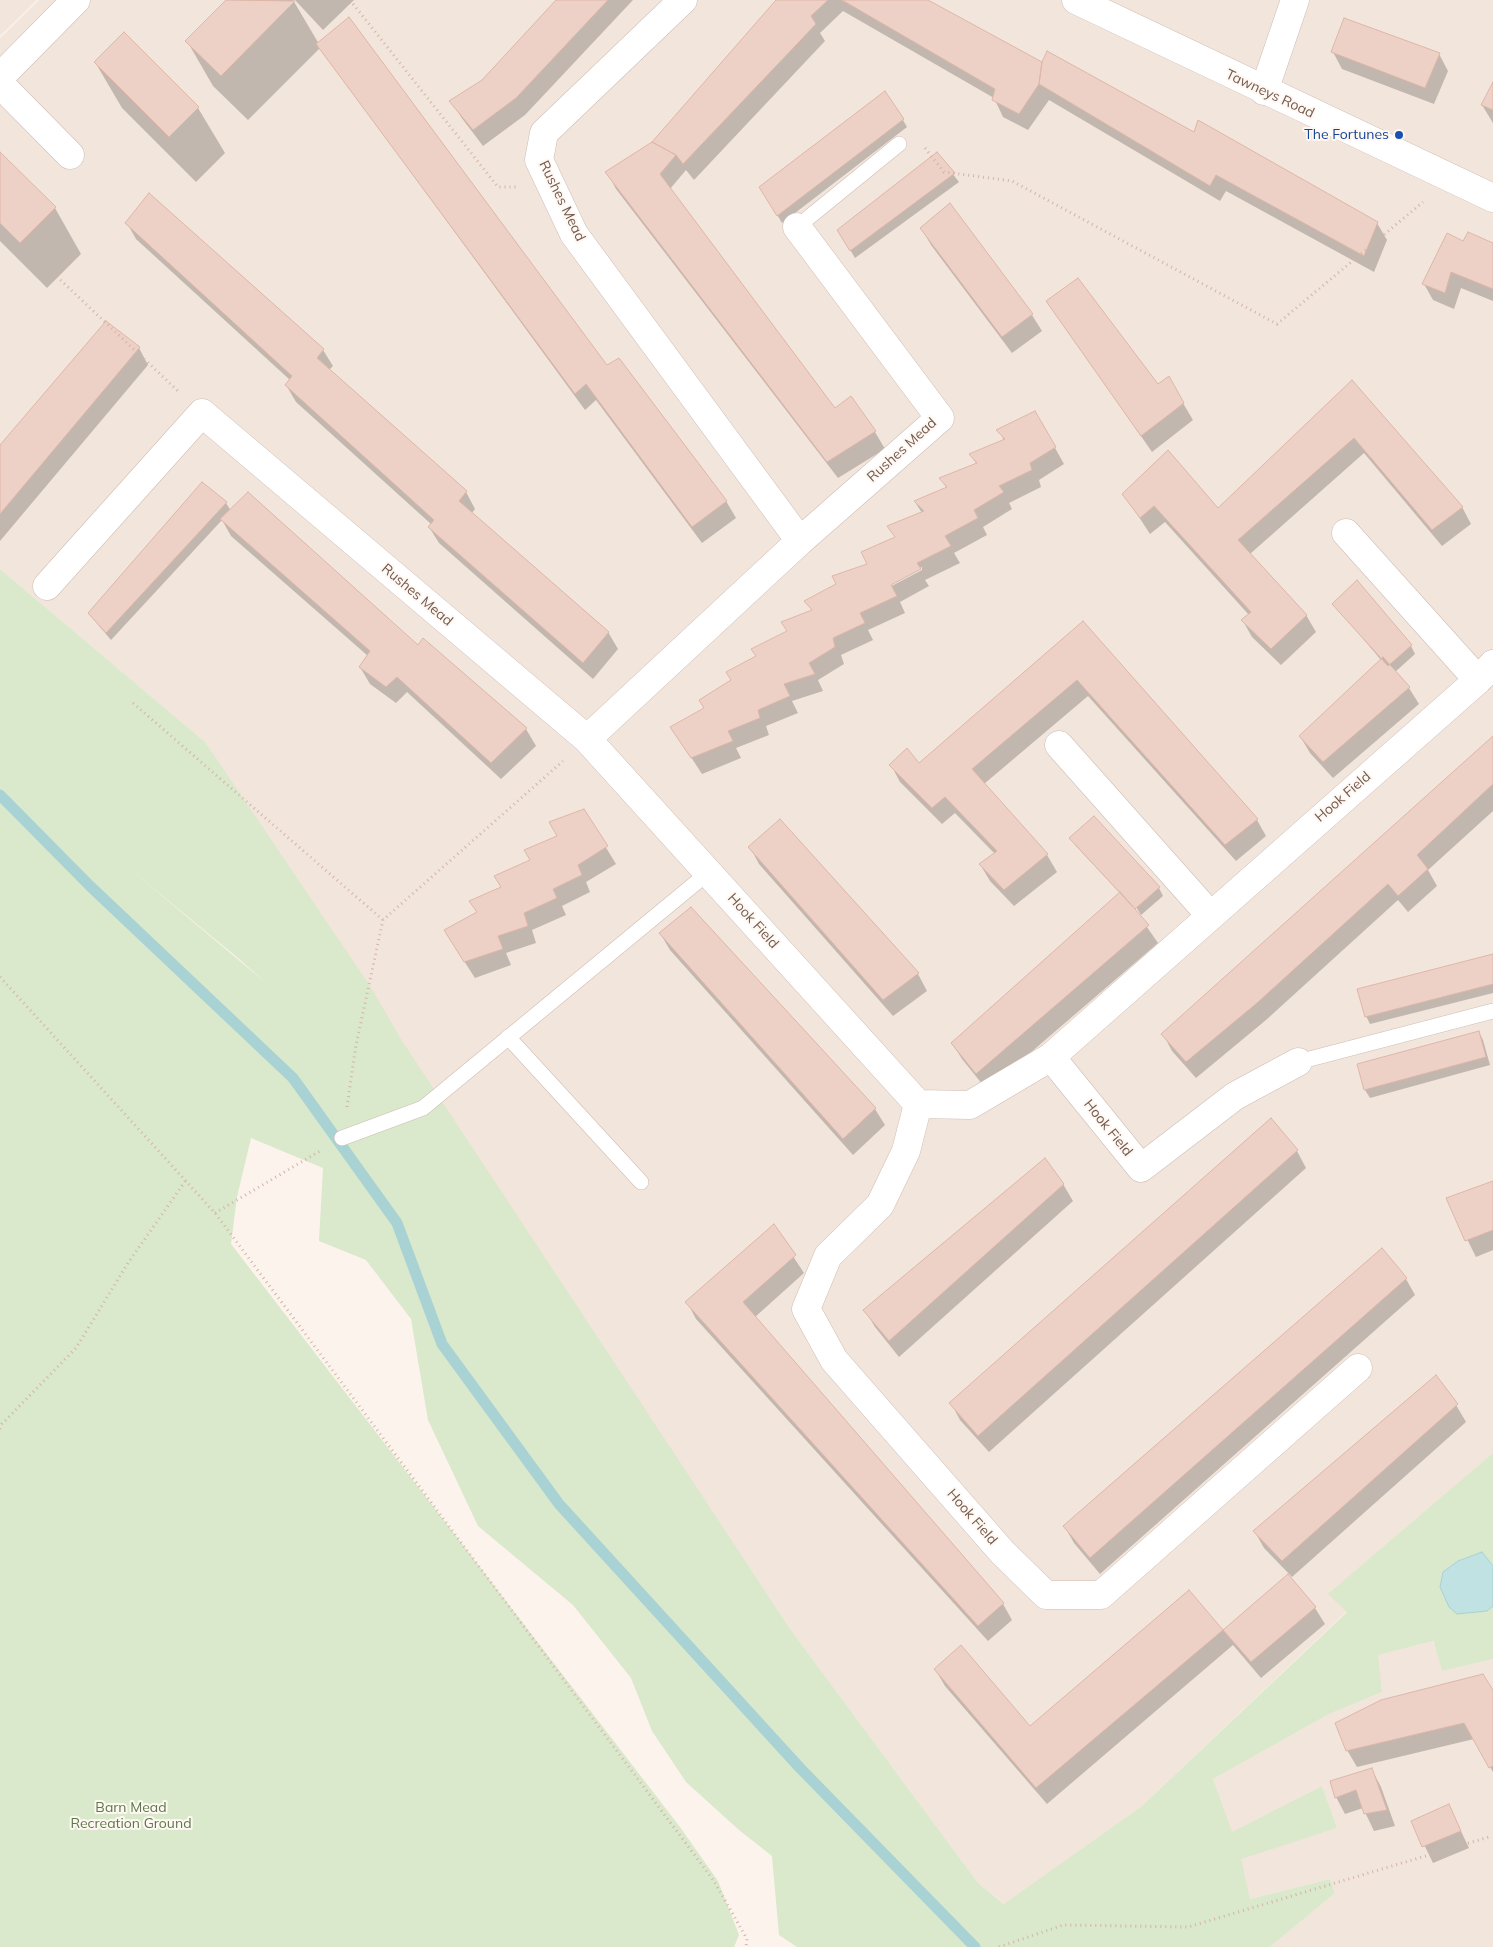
<!DOCTYPE html>
<html>
<head>
<meta charset="utf-8">
<style>
  body { margin:0 }
  canvas { display:block; background:#fbf3ec }
</style>
</head>
<body>
<canvas width="1493" height="1947"></canvas>
<script>
const g = document.querySelector('canvas').getContext('2d');
g.lineJoin = 'round';
function paint(path, color) { g.fillStyle = color; g.fill(path, 'evenodd'); }
const poly = rows => new Path2D(rows.map(r => 'M' + r).join(''));
function stroke(path, color, width, dash) { g.strokeStyle = color; g.lineWidth = width; g.lineCap = dash ? 'butt' : 'round'; g.setLineDash(dash || []); g.stroke(path); }
function drawText(font, color, halo, rows, align = 'center') {
  g.font = font + ' Mulish,sans-serif'; g.lineWidth = 4; g.setLineDash([]); g.textBaseline = 'middle'; g.strokeStyle = halo; g.fillStyle = color; for (const [text, x, y, turn = 0] of rows) {
    g.save(); g.translate(x, y); g.rotate((+turn || 0) * Math.PI / 180); g.textAlign = isNaN(turn) ? turn : align; if (halo) g.strokeText(text, 0, 0); g.fillText(text, 0, 0); g.restore();
  }
}
paint(poly([
  [0,0,37,0,0,36],
  [39,0,1493,0,1493,1453,1329,1594,1347,1611,1142,1806,1005,1904,978,1883,790,1629,435,1097,205,742,0,569,0,38],
  [1435,1641,1442,1671,1493,1659,1493,1947,1270,1947,1335,1893,1330,1879,1250,1899,1240,1858,1337,1828,1322,1786,1231,1833,1213,1779,1329,1714,1382,1692,1377,1655]
]), '#f2e5db');
paint(poly([
  [0,569,205,742,370,986,402,1041,790,1629,978,1883,1004,1904,1142,1806,1347,1612,1328,1594,1493,1453,1493,1659,1442,1671,1434,1641,1378,1655,1382,1692,1329,1714,1213,1779,1232,1832,1322,1786,1337,1828,1241,1859,1250,1899,1330,1879,1335,1893,1270,1947,797,1947,779,1935,772,1856,739,1830,686,1782,652,1731,631,1678,573,1605,478,1526,428,1420,411,1319,366,1260,319,1241,323,1168,251,1138,237,1197,231,1244,680,1827,718,1881,739,1935,734,1947,0,1947],
  [124,864,238,958,266,983]
]), '#dae8cb');
const water = poly([
  [1482,1552,1493,1566,1493,1606,1487,1611,1457,1614,1449,1607,1440,1587,1443,1572,1458,1561,1482,1552]
]);
paint(water, '#c1e2e3');
stroke(water, '#a9d2d4', 1);
paint(poly([
  [227,0,293,0,319,44,726,501,736,518,702,543,596,400,585,410,320,48,248,120,213,86,187,41],
  [295,0,354,0,323,30],
  [558,0,633,0,525,115,483,146,461,117,451,101,483,81],
  [778,0,926,0,1043,64,1194,134,1377,223,1387,240,1374,272,1226,191,1220,201,1049,100,1028,130,1003,117,994,98,843,11,820,33,825,41,694,180,686,170,670,189,835,410,850,398,875,432,885,449,838,478,616,189,607,172,653,143],
  [124,34,198,108,225,153,196,182,122,108,95,62],
  [1333,52,1439,54,1448,71,1434,104,1342,69],
  [1493,85,1493,123,1482,105],
  [903,120,907,127,782,223,761,188],
  [0,154,55,208,81,254,47,288,0,241],
  [937,154,959,182,855,258,839,231],
  [950,205,1032,315,1042,331,1012,353,931,245,922,229],
  [127,223,323,350,333,366,329,370,466,492,475,509,471,514,608,632,618,649,593,679,439,543,429,527,431,524,296,402,286,385,290,380,136,239],
  [1464,243,1493,244,1493,301,1461,288,1454,309,1433,300,1424,284],
  [1048,302,1158,385,1168,378,1193,420,1152,452],
  [139,348,148,365,0,541,0,447],
  [1352,382,1462,507,1471,524,1442,546,1364,453,1250,554,1306,615,1316,632,1281,665,1252,637,1243,621,1249,615,1165,522,1150,534,1124,494,1218,509],
  [1035,412,1064,464,1039,480,1041,487,1009,503,1012,509,983,527,987,535,954,553,960,563,925,580,929,586,900,602,905,613,868,630,873,640,841,655,844,664,818,680,823,691,792,701,798,713,766,726,769,735,736,748,741,758,702,774,672,728,705,709,757,657,812,611,806,601,838,585,868,564,922,513,915,502,947,489,941,478,977,465,971,455,1004,440,998,430],
  [922,567,922,570,886,589,885,586],
  [202,483,226,503,231,511,418,647,424,640,526,729,536,746,501,779,407,692,396,703,370,684,360,667,368,656,231,536,222,520,111,640,89,614],
  [1334,604,1411,646,1415,654,1395,672,1409,688,1419,704,1333,778,1310,753,1300,736,1381,660],
  [1082,623,1257,820,1266,836,1236,861,1088,696,984,784,1047,855,1057,872,1014,906,990,881,980,864,995,854,955,813,942,824,900,782,891,765,919,765],
  [1493,739,1493,811,1428,870,1437,886,1408,912,1398,900,1266,1020,1196,1078,1172,1051,1163,1034],
  [583,810,616,864,586,882,590,892,562,906,566,915,532,930,536,943,506,953,511,965,475,978,455,947,477,913,471,901,502,887,559,837],
  [780,821,918,974,927,991,893,1016,759,864,750,847],
  [1071,838,1159,888,1163,896,1141,915,1133,902,1131,904,1158,943,987,1090,962,1059,952,1043,1120,893,1076,846],
  [691,908,875,1109,885,1125,853,1155,670,950,660,933],
  [1493,956,1493,993,1370,1024,1366,1016],
  [1479,1032,1483,1040,1490,1065,1370,1098,1365,1090],
  [1297,1151,1306,1168,989,1452,960,1420,951,1403],
  [1493,1182,1493,1250,1476,1257,1447,1199],
  [1063,1184,1073,1201,899,1357,875,1327,865,1310],
  [773,1226,804,1273,755,1317,1003,1604,1012,1620,988,1641,696,1319,687,1302],
  [1406,1279,1415,1295,1100,1574,1074,1543,1065,1527],
  [1456,1405,1466,1422,1292,1577,1264,1548,1255,1532],
  [1288,1576,1315,1608,1325,1624,1261,1678,1233,1645,1047,1804,945,1686,935,1669,1030,1728,1189,1592,1223,1631],
  [1493,1692,1493,1772,1474,1739,1357,1767,1347,1750],
  [1372,1770,1381,1787,1395,1826,1374,1831,1363,1808,1345,1814,1336,1797],
  [1449,1806,1469,1848,1433,1863,1413,1822]
]), '#0003');
stroke(poly([
  [0,795,90,886,293,1078,397,1223,442,1344,559,1504,800,1768,975,1947]
]), '#a9d2d4', 11);
const building = poly([
  [226,0,295,1,221,76,185,41,226,0],
  [556,0,608,0,516,98,473,130,449,101,482,80,556,0],
  [776,0,828,0,811,16,816,24,683,164,676,155,652,142,776,0],
  [842,0,928,0,1042,62,1039,84,1019,114,992,100,995,89,842,0],
  [349,17,607,365,619,358,727,501,692,527,586,384,575,394,316,44,349,17],
  [1344,18,1440,53,1425,88,1331,52,1344,18],
  [124,32,199,107,169,137,94,62,124,32],
  [1047,51,1194,132,1198,120,1378,222,1364,256,1216,175,1210,186,1039,84,1042,62,1047,51],
  [1493,82,1493,110,1481,105,1493,82],
  [885,91,904,119,777,216,759,187,885,91],
  [652,142,676,155,660,174,835,408,851,396,876,431,827,462,605,172,652,142],
  [0,152,56,207,20,243,0,223,0,152],
  [937,152,955,173,850,251,837,230,937,152],
  [149,193,324,349,317,358,467,491,459,501,609,632,583,663,428,527,434,520,285,385,292,376,125,223,149,193],
  [950,203,1033,314,1002,337,920,228,950,203],
  [1468,232,1493,243,1493,289,1451,272,1445,293,1422,284,1447,233,1463,241,1468,232],
  [1078,278,1158,384,1169,376,1184,403,1141,436,1046,301,1078,278],
  [106,321,140,347,0,514,0,445,106,321],
  [1352,380,1463,507,1432,530,1354,438,1238,540,1307,615,1271,649,1241,620,1251,612,1154,506,1140,518,1122,494,1168,450,1218,508,1352,380],
  [1035,411,1056,447,1030,463,1032,470,999,486,1004,492,974,510,978,518,945,536,951,546,917,563,921,569,891,585,897,596,860,613,865,623,833,638,835,647,809,663,815,674,784,684,790,696,758,710,760,718,728,731,733,741,691,758,670,727,704,708,699,700,731,680,726,672,756,656,751,649,787,631,781,622,812,610,804,601,836,584,832,576,867,564,861,552,895,537,887,526,924,511,914,501,947,487,939,478,977,463,969,454,1005,439,996,430,1035,411],
  [202,482,227,502,106,633,88,613,202,482],
  [248,492,418,645,423,638,527,728,491,763,397,677,386,687,359,667,370,651,220,519,248,492],
  [1357,580,1412,645,1388,666,1332,604,1357,580],
  [1083,621,1258,819,1225,845,1077,680,972,769,1048,854,1004,890,979,864,997,851,945,797,932,808,889,765,907,748,919,763,1083,621],
  [1383,657,1410,687,1323,762,1299,736,1383,657],
  [1493,736,1493,784,1417,855,1428,869,1398,896,1388,884,1257,1003,1186,1062,1161,1034,1493,736],
  [584,809,608,846,578,865,582,875,553,889,557,898,524,913,528,926,498,936,503,949,464,962,444,930,477,912,469,901,501,887,494,876,530,860,524,850,557,836,549,822,584,809],
  [1094,816,1160,887,1135,909,1069,838,1094,816],
  [780,819,919,973,883,1000,748,847,780,819],
  [1120,892,1149,925,976,1074,951,1043,1120,892],
  [691,907,876,1108,843,1139,659,933,691,907],
  [1493,954,1493,984,1365,1017,1357,989,1493,954],
  [1479,1031,1486,1057,1364,1090,1357,1064,1479,1031],
  [1271,1118,1298,1150,978,1436,949,1403,1271,1118],
  [1045,1158,1064,1184,889,1341,863,1310,1045,1158],
  [1493,1181,1493,1230,1465,1241,1446,1198,1493,1181],
  [774,1224,796,1255,743,1302,1004,1603,978,1626,685,1302,774,1224],
  [1382,1248,1407,1278,1090,1558,1063,1526,1382,1248],
  [1436,1375,1458,1404,1282,1561,1253,1531,1436,1375],
  [1288,1574,1316,1607,1251,1662,1223,1630,1288,1574],
  [1189,1590,1223,1630,1036,1788,934,1669,961,1645,1030,1726,1189,1590],
  [1483,1674,1493,1690,1493,1766,1489,1768,1464,1723,1346,1751,1335,1723,1381,1700,1483,1674],
  [1372,1768,1387,1810,1364,1814,1356,1790,1335,1798,1330,1781,1372,1768],
  [1449,1804,1461,1831,1422,1847,1411,1821,1449,1804]
]);
paint(building, '#eed1c6');
stroke(building, '#dfb6a8', 1);
const service = poly([
  [797,227,899,144],
  [508,1037,641,1182],
  [1298,1062,1493,1011],
  [342,1138,423,1108,709,872]
]);
const minor = poly([
  [683,0,544,133,539,160,574,234,800,541],
  [0,77,76,0],
  [0,84,70,155],
  [1264,91,1295,0],
  [1346,533,1478,680],
  [47,586,202,413,587,739,800,541,940,418,797,227],
  [587,739,918,1104,970,1105,1051,1057,1478,680,1493,664],
  [1059,745,1210,915],
  [1051,1057,1141,1168,1235,1096,1298,1062],
  [918,1104,906,1151,880,1205,828,1256,806,1309,834,1360,1003,1553,1046,1595,1101,1595,1358,1368]
]);
const tertiary = poly([
  [1076,0,1493,198]
]);
stroke(service, '#cfbdb4', 16);
stroke(minor, '#cfbdb4', 29);
stroke(tertiary, '#cfbdb4', 29);
stroke(poly([
  [350,0,498,187,517,187],
  [925,148,944,172,1012,181,1277,324,1423,202],
  [35,256,178,391],
  [133,703,383,920],
  [0,977,215,1213,714,1881,747,1939,746,1947],
  [347,1107,356,1045,383,920,563,761],
  [215,1213,320,1151],
  [0,1429,2,1424,76,1348,128,1263,186,1180],
  [999,1947,1063,1925,1188,1927,1489,1837]
]), '#d3b4a8', 3, [1, 4]);
stroke(service, '#fff', 15);
stroke(minor, '#fff', 28);
stroke(tertiary, '#fff', 28);
for (const [x, y, r, color] of [
  [1399,135,5,"#1a4fb4"]
]) { const dot = new Path2D(); dot.arc(x, y, r, 0, 2 * Math.PI); g.fillStyle = color; g.fill(dot); stroke(dot, '#fef8f2', 2); }
drawText('14px', '#745950', '#fef8f2', [
  ["Tawneys Road",1270,94,25],
  ["Rushes Mead",562,201,64],
  ["Rushes Mead",902,450,-42],
  ["Rushes Mead",417,595,40],
  ["Hook Field",1343,797,-41],
  ["Hook Field",753,921,48],
  ["Hook Field",1108,1128,51],
  ["Hook Field",972,1517,49]
]);
drawText('14px', '#164399', '#fef8f2', [
  ["The Fortunes",1389,135]
], 'right');
drawText('14px', '#5d784a', '#fef8f2', [
  ["Barn Mead",131,1808],
  ["Recreation Ground",131,1824]
]);
</script>
</body>
</html>
